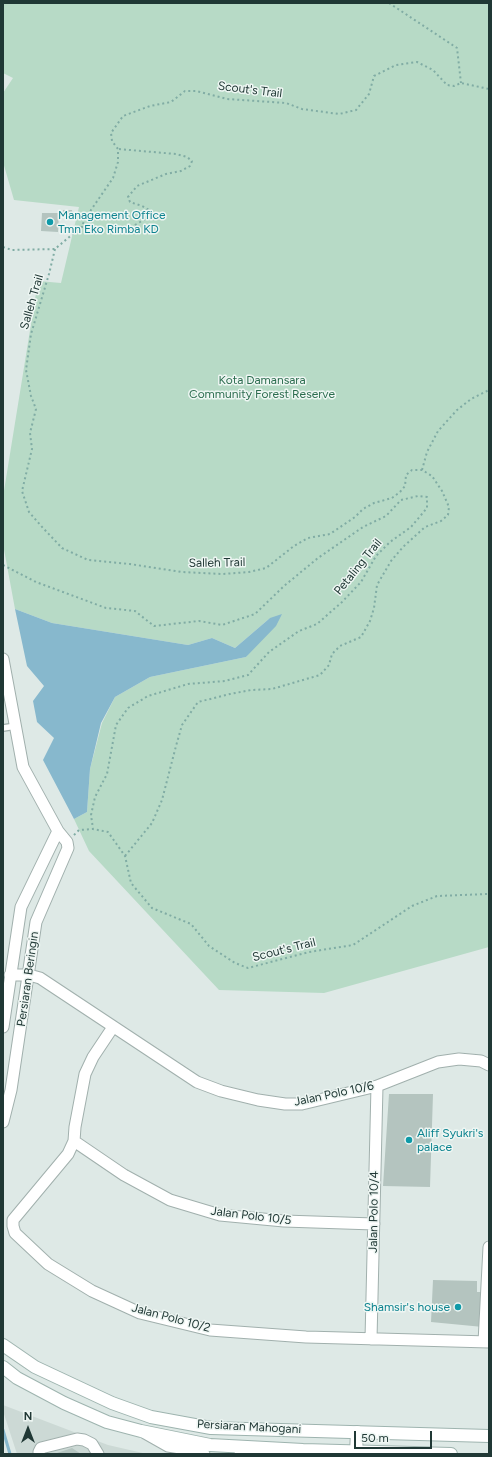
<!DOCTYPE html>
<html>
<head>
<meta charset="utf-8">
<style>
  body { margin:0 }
  #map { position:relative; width:492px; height:1457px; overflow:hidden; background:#dee9e6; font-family:Figtree,sans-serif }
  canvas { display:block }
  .frame { position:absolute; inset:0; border:4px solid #203835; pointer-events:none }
  .north { position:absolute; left:8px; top:1409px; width:40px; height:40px; -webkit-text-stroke:3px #eef6f3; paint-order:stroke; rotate:0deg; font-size:11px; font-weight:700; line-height:16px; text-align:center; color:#203835 }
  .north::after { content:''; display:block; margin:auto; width:14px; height:18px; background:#203835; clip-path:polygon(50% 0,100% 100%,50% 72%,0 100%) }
  .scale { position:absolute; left:354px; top:1431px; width:78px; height:18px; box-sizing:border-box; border:2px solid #203835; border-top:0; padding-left:5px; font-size:12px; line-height:14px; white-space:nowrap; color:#203835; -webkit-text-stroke:3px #eef6f3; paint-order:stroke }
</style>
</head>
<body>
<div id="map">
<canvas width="492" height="1457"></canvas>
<div class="frame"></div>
<div class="north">N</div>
<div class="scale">50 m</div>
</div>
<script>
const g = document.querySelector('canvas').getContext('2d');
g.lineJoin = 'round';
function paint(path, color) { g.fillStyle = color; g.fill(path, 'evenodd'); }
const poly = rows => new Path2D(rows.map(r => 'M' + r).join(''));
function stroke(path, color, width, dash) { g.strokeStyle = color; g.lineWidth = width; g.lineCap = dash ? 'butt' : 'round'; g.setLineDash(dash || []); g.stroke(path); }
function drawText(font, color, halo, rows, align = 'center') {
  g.font = font + ' Figtree,sans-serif'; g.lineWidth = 3; g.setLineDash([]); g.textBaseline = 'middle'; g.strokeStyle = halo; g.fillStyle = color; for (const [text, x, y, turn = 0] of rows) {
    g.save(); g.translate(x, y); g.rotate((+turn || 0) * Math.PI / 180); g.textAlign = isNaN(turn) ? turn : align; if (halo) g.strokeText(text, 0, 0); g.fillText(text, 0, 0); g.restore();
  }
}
paint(poly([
  [3,1405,108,1445,147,1454,17,1454,3,1411]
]), '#ccd9d5');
paint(poly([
  [3,3,489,3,489,947,324,993,219,990,89,851,74,819,87,812,90,769,102,723,115,697,150,677,246,657,270,618,235,648,212,638,188,645,52,623,15,609,3,544,3,497,38,281,61,283,79,207,14,200,3,162,3,93,13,78,3,73]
]), '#b7dac6');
paint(poly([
  [15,609,52,623,188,645,212,638,235,648,270,618,282,614,276,626,246,657,150,677,115,697,101,723,90,769,87,812,74,819,43,760,54,738,37,722,33,701,44,686,27,666]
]), '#87b8cd');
stroke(poly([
  [3,1430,10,1454]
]), '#87b8cd', 3);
paint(poly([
  [63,210,72,210,73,217,64,217],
  [42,213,59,213,58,232,41,231],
  [389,1094,433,1094,430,1187,383,1186],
  [433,1280,477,1281,477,1292,485,1292,483,1327,431,1322],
  [72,1448,81,1454,54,1454]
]), '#b4c4bf');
const service = poly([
  [3,728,16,726]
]);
const minor = poly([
  [3,659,23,767,58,831,67,842,68,848,36,922,11,1090,3,1122],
  [10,975,29,975,40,978,197,1082,221,1091,258,1100,285,1104,302,1104,377,1086,438,1062,459,1059,481,1061,489,1065],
  [3,1027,21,907,58,831],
  [113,1027,93,1057,85,1074,75,1127,74,1141,68,1154,13,1220,13,1226,15,1233,48,1264,92,1291,140,1313,210,1330,306,1337,489,1342],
  [74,1141,124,1175,170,1200,220,1215,284,1221,374,1224],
  [371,1339,377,1086],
  [484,1342,489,1247],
  [145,1433,168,1446,199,1451,204,1454],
  [39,1452,41,1448,77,1439,84,1440,92,1444,98,1454],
  [240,1454,261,1451]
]);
const tertiary = poly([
  [356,1454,357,1432]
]);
const secondary = poly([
  [3,1345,35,1367,112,1403,151,1417,211,1428,489,1436],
  [3,1367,17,1378,64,1403,107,1422,141,1431,210,1445,303,1450,451,1454]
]);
stroke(service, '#a1b0ad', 8);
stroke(minor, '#a1b0ad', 13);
stroke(tertiary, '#a1b0ad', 14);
stroke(secondary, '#9eb4af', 14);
stroke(poly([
  [389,3,457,48,461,83],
  [81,227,128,229,147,218,151,211,142,206,130,202,128,197,137,186,166,174,181,171,190,166,192,161,187,157,176,154,118,149],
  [3,247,12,250,55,249,81,227,91,210,113,178,118,162,118,149,112,141,111,133,123,116,150,106,171,102,185,91,196,91,227,99,286,103,302,109,339,114,356,110,369,94,374,76,396,65,417,62,433,70,447,85,454,86,461,83,489,89],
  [55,249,49,274,31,334,26,370,31,396,36,409,30,433,32,449,22,491,29,512,43,528,62,548,88,560,130,564,182,572,222,574,249,572,266,568,294,546,308,538,330,534,355,517,363,509,374,503,392,498,400,492,405,486,406,475,412,470,422,470,432,476,442,491,449,507,448,515,441,521,425,527,403,547,391,561,377,585,374,608,370,621,361,637,340,646,332,654,329,665,320,675,272,689,251,690,230,694,198,702,182,725,176,746,162,800,152,823,125,856],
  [422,470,427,452,438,431,457,410,471,399,489,390],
  [3,565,36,582,106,608,135,611,154,626,199,621,222,625,255,614,284,586,318,558,363,527,386,516,401,500,418,496,427,497,427,508,411,527,390,542,376,556,361,582,342,602,317,624,299,631,269,652,248,675,225,681,188,684,148,696,128,708,116,725,107,774,95,797,91,815,93,829],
  [74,835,79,830,93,829,108,832,125,856,131,883,152,908,191,924,209,946,235,963,248,968,309,952,353,945,412,906,437,896,487,894,489,893]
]), '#80aca4', 2, [2, 3]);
stroke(service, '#fff', 5.5);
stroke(minor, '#fff', 11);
stroke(tertiary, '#fff', 12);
stroke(secondary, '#fff', 12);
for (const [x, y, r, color] of [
  [50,222,4,"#0f9aa8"],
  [409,1140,4,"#0f9aa8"],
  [458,1307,4,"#0f9aa8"]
]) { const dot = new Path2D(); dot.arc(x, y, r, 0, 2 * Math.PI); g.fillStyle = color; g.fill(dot); stroke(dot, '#eef6f3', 1.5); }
drawText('12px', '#203835', '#eef6f3', [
  ["Scout's Trail",250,90,7],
  ["Salleh Trail",32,302,-74],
  ["Salleh Trail",217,563,-1],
  ["Petaling Trail",358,567,-51],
  ["Scout's Trail",284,950,-14],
  ["Persiaran Beringin",28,979,-82],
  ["Jalan Polo 10/6",334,1094,-12],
  ["Jalan Polo 10/4",374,1212,-89],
  ["Jalan Polo 10/5",251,1216,7],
  ["Jalan Polo 10/2",171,1318,15],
  ["Persiaran Mahogani",249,1427,3]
]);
drawText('12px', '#0d838f', '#eef6f3', [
  ["Management Office",58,215],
  ["Tmn Eko Rimba KD",58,229],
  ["Aliff Syukri's",417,1133],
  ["palace",417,1147],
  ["Shamsir's house",450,1307,"right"]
], 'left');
drawText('12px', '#2c6d4f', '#eef6f3', [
  ["Kota Damansara",262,380],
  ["Community Forest Reserve",262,394]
]);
</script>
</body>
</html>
